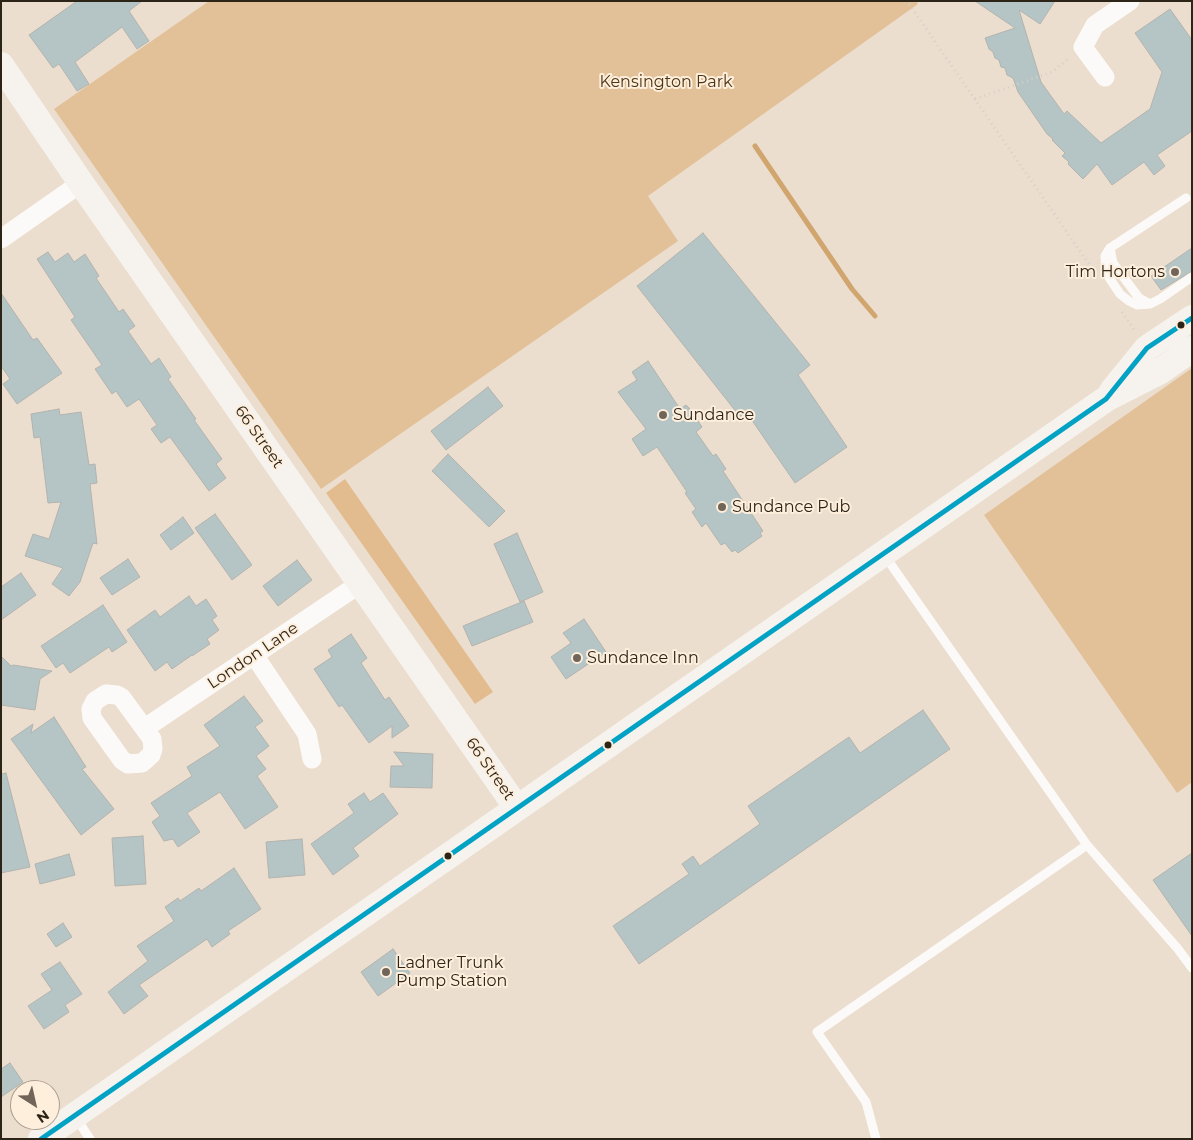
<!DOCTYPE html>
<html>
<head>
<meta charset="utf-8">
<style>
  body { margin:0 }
  #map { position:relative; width:1193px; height:1140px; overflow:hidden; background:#ecdece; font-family:Montserrat,sans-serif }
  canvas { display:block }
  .frame { position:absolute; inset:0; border:2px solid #2d2418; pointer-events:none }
  .north { position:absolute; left:10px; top:1080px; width:50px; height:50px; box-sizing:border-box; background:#feefdc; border:1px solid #aa9e8e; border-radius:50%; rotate:145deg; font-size:14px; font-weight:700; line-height:20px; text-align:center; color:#2d2418 }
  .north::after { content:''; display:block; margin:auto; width:18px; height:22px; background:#706558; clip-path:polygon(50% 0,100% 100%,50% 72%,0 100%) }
</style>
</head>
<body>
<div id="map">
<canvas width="1193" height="1140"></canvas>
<div class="frame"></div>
<div class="north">N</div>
</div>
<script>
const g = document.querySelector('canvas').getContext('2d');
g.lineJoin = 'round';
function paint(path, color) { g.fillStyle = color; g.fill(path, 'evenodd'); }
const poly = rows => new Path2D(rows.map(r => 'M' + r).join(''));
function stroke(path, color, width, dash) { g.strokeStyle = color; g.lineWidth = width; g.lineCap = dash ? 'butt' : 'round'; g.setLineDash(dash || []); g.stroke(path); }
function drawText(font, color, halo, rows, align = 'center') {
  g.font = font + ' Montserrat,sans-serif'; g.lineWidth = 4; g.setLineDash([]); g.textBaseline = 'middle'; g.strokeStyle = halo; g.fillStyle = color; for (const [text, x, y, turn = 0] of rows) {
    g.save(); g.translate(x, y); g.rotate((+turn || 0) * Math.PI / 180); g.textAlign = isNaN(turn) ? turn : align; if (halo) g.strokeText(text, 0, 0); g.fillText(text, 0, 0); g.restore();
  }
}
paint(poly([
  [209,1,916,1,918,4,648,196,678,241,321,489,54,109],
  [1192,368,1192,782,1177,793,984,515]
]), '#e2c199');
paint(poly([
  [345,479,493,692,475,704,326,493]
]), '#e2bc8e');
stroke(poly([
  [755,146,852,289,875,316]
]), '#d0a56e', 5);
const building = poly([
  [77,1,142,1,129,11,149,41,137,49,122,27,75,62,89,84,77,91,59,64,53,68,29,35,77,1],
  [975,1,1055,1,1040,24,1019,10,1041,82,1064,114,1067,111,1101,143,1150,109,1162,72,1135,33,1170,9,1192,40,1192,131,1157,155,1165,166,1154,175,1144,162,1112,185,1097,164,1083,179,1068,164,1069,162,1062,156,1065,153,1052,140,1053,139,1047,134,1018,92,1013,78,1007,75,1005,68,1001,67,999,60,995,58,993,52,989,49,985,38,1015,28,975,1],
  [703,233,810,365,798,375,847,447,795,483,747,413,741,418,637,286,703,233],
  [1192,248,1192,271,1161,290,1151,276,1192,248],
  [48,252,55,262,68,253,74,262,85,254,99,276,96,278,119,312,123,309,135,326,128,331,151,364,159,358,171,377,168,379,196,419,194,420,222,459,216,464,226,478,209,491,170,437,161,443,151,429,157,425,139,399,127,407,116,391,112,394,95,369,102,365,71,320,75,317,37,259,48,252],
  [1,293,33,340,37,338,62,373,17,404,3,384,10,379,1,366,1,293],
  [648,361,680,409,686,405,690,409,702,427,696,432,713,456,716,454,726,469,723,471,763,531,760,533,762,536,738,553,735,550,732,552,725,543,721,545,706,523,702,527,692,512,696,509,685,493,687,492,657,447,643,456,632,439,646,429,618,392,637,380,632,372,648,361],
  [488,387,503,406,446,450,431,431,488,387],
  [59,409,60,415,81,412,89,465,95,464,97,483,90,484,97,544,93,543,80,582,69,596,52,584,63,568,25,556,33,534,49,539,61,502,48,503,40,437,34,438,31,414,59,409],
  [448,454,505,511,489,527,432,471,448,454],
  [215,514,252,565,232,580,195,528,215,514],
  [183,517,194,533,171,550,160,535,183,517],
  [517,533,543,592,520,602,494,544,517,533],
  [128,559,140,577,112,595,100,578,128,559],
  [297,560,312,580,278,606,263,586,297,560],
  [21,573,36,595,1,620,1,587,21,573],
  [189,596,196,606,206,599,217,616,212,620,219,630,207,639,210,644,192,656,192,655,172,669,167,662,155,671,127,630,155,610,160,617,189,596],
  [524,601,533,622,472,646,463,626,524,601],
  [103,605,127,642,112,652,109,647,70,673,63,663,56,668,41,646,103,605],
  [584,619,606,652,566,679,551,657,571,643,563,633,584,619],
  [351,634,367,658,361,663,385,700,389,697,409,726,392,738,392,726,369,743,342,705,339,707,314,669,332,657,328,650,351,634],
  [1,656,11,666,13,665,52,671,40,679,35,710,1,705,1,656],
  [244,696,263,721,255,727,269,746,256,756,266,769,257,776,278,807,245,829,220,792,187,813,200,832,178,847,173,839,164,841,152,822,160,816,151,803,192,776,187,767,220,746,204,725,244,696],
  [923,710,950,749,639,964,613,926,689,874,682,864,693,856,700,866,760,824,748,806,849,737,860,753,923,710],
  [54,717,86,767,82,769,114,809,81,835,11,739,33,724,31,733,54,717],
  [394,752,433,754,432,788,390,787,391,766,404,766,394,752],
  [6,773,30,867,1,873,1,774,6,773],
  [364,793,370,802,383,793,398,814,353,848,359,856,333,875,311,844,354,813,348,804,364,793],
  [143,836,146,884,115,886,112,838,143,836],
  [302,839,305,875,269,878,266,842,302,839],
  [1192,853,1192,936,1153,880,1192,853],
  [69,854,75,875,40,884,35,864,69,854],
  [234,868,261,909,228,931,230,934,212,947,207,939,139,985,148,996,124,1014,108,992,148,961,137,946,174,921,165,907,178,898,180,901,199,888,201,891,234,868],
  [63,923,72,937,56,947,47,934,63,923],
  [393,949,410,973,378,996,361,972,393,949],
  [60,962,82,994,65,1005,69,1012,44,1029,28,1006,52,990,41,974,60,962],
  [10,1063,23,1082,1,1097,1,1069,10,1063]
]);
paint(building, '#b5c4c4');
stroke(building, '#b2b3af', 1);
stroke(poly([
  [905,1,909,4,1093,270],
  [975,99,1052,72,1069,58],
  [1122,312,1135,331]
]), '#d4d0cb', 3, [1, 4]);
stroke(poly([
  [1186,198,1110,248,1105,256,1106,273,1120,294,1129,301,1137,305,1150,304,1160,299,1192,277],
  [1110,248,1113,263,1139,298,1150,304],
  [885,556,1087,845,1178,949,1192,968],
  [76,1118,90,1139],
  [876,1139,866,1102,817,1032,1087,845]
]), '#fcfaf8', 9);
stroke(poly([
  [1105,77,1083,47,1095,25,1130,1],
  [1,239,81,183],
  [254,655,307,734,312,759],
  [106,694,117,695,122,698,152,739,153,749,151,755,142,763,128,764,122,760,92,718,91,709,95,701,106,694],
  [145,728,361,583]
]), '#fcfaf8', 19);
stroke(poly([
  [1,65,81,183,517,808],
  [1112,391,1147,348,1192,318],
  [41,1139,1106,399,1159,372,1192,349]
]), '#f6f2ee', 26);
stroke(poly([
  [41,1139,1106,399,1147,348,1192,318]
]), '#02a2c5', 5);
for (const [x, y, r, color] of [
  [1175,272,5,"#706558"],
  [1181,325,4.5,"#2d2418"],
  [663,415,5,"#706558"],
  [722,507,5,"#706558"],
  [577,658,5,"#706558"],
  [608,745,4.5,"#2d2418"],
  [448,856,4.5,"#2d2418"],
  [386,972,5,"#706558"]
]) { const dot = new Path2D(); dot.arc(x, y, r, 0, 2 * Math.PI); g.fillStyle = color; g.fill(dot); stroke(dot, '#feefdc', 2); }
drawText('16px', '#4d3516', '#feefdc', [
  ["Kensington Park",666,82]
]);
drawText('16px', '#2d2418', '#feefdc', [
  ["Tim Hortons",1165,272,"right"],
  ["Sundance",673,415],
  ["Sundance Pub",732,507],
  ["Sundance Inn",587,658],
  ["Ladner Trunk",396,963],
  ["Pump Station",396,981]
], 'left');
drawText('16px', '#2d2418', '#feefdc', [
  ["66 Street",259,437,55],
  ["London Lane",253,656,-34],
  ["66 Street",490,769,55]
]);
</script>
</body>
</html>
